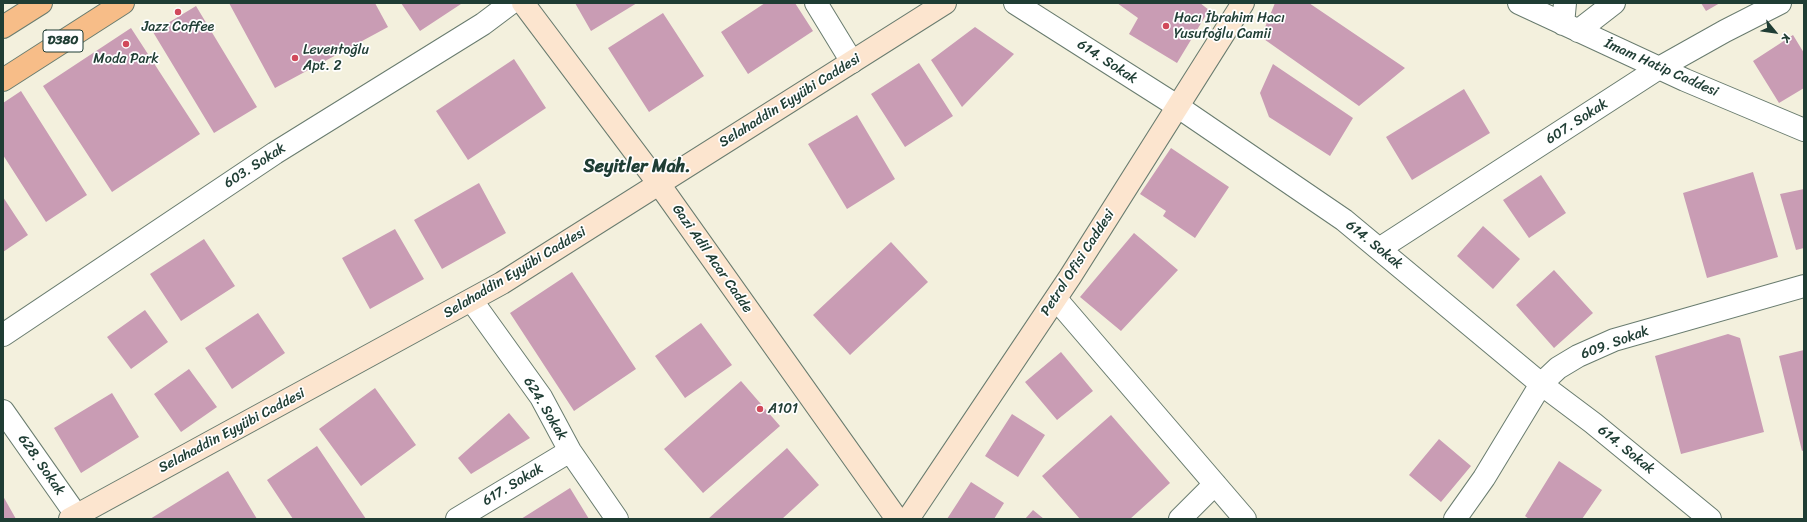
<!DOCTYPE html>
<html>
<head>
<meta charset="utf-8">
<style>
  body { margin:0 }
  #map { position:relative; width:1807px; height:522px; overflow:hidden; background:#f3f0dd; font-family:Sriracha,sans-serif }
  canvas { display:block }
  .frame { position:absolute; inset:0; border:4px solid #1f3d34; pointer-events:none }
  .north { position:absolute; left:1755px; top:12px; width:40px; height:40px; -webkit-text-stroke:3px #fff; paint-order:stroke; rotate:119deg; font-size:11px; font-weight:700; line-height:16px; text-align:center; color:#1f3d34 }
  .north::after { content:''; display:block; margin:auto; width:14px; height:18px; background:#1f3d34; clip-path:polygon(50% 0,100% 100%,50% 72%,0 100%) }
</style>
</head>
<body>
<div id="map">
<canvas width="1807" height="522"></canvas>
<div class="frame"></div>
<div class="north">K</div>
</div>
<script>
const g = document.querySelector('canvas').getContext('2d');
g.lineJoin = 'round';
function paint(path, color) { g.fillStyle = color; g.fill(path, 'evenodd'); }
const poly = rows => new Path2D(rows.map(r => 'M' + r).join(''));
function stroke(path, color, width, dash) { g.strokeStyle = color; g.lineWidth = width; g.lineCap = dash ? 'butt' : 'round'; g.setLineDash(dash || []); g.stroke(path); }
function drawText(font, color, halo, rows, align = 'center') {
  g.font = font + ' Sriracha,sans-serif'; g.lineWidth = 3.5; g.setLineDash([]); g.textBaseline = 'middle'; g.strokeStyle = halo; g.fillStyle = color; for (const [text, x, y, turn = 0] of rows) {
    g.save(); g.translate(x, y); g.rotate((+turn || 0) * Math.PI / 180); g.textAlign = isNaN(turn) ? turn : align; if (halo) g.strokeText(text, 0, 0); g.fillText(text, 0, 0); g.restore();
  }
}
paint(poly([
  [229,3,375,3,388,27,275,88],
  [401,3,460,3,461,4,420,31],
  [575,3,637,3,591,31],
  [765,3,795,3,813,31,748,74,721,32],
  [1117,3,1200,3,1209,10,1177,63,1129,34,1138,18],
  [1275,3,1309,3,1405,68,1359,106,1261,37],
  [1701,3,1720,3,1706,11],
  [196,6,257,107,214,133,153,32],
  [663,13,704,76,649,112,608,48],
  [975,27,1014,54,962,107,931,60],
  [131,28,200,134,112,192,43,86],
  [1793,35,1804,53,1804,88,1779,103,1753,61],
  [514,59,546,108,468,160,436,111],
  [919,63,953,116,905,147,871,94],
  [1273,64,1353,118,1330,156,1269,117,1260,93],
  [1464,89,1490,133,1412,180,1386,137],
  [21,91,87,195,46,222,3,155,3,103],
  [857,115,895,179,847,209,808,144],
  [1171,148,1229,187,1195,238,1163,216,1166,211,1140,194],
  [1753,172,1778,257,1707,278,1683,193],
  [1541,175,1566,213,1529,238,1503,200],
  [479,183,506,233,442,269,414,220],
  [1804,189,1804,248,1796,250,1780,194],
  [3,197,28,235,3,252],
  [1483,226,1520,259,1493,289,1457,256],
  [395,229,424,279,370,309,342,258],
  [1134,233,1178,270,1121,331,1080,297],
  [204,239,235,286,181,321,150,274],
  [891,242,928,282,850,355,813,315],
  [1554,270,1593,313,1554,348,1516,305],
  [572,272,636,369,574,411,510,313],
  [145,310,168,342,131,369,107,337],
  [258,313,285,353,232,389,205,348],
  [701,323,732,365,685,398,655,356],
  [1728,334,1740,338,1764,432,1681,454,1655,356],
  [1804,350,1804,450,1802,451,1779,356],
  [1061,352,1093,391,1057,420,1025,382],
  [189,369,217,407,181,432,154,394],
  [741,381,780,426,703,493,664,449],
  [375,388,416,445,361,486,319,429],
  [112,393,139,437,81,473,54,428],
  [509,413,530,438,471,474,458,458],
  [1012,414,1045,435,1018,477,985,456],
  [1111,415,1170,483,1130,519,1080,519,1042,476],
  [1439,439,1471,466,1441,502,1409,475],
  [317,446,366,519,293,519,267,480],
  [787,448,819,485,782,519,708,519],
  [1559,461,1602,490,1582,519,1529,519,1525,516],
  [228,471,257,519,150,519],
  [971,482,1004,503,994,519,947,519],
  [570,488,589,519,521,519],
  [3,496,16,519,3,519],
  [1033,510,1044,519,1025,519]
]), '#c99cb4');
const street = poly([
  [816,3,852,62],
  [1015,3,1177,106,1344,220,1541,384,1593,423,1710,519],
  [1519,3,1685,80,1804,130],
  [1563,24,1565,3],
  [1578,31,1614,3],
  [1379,249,1659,68,1725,31,1780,3],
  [1056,299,1245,519],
  [472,301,541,397,570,451,617,519],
  [3,335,275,153,483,24,511,3],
  [3,411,79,519],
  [457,519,570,451],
  [1180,519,1215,484],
  [1455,519,1484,478,1541,384,1558,368,1578,356,1614,340,1804,286]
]);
const secondary = poly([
  [523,3,659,184,897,519],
  [70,519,502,283,945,3],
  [908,519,1070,277,1243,3]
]);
const primary = poly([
  [3,27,41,3],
  [3,80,123,3]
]);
stroke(street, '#697c6f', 24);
stroke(secondary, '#697c6f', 24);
stroke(primary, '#697c6f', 24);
stroke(street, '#fff', 22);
stroke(secondary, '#fce5cf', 22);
stroke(primary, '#f7bd88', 22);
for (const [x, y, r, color] of [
  [178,12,4,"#d1495b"],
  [1166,26,4,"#d1495b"],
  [126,44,4,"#d1495b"],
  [295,58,4,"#d1495b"],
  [760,409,4,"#d1495b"]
]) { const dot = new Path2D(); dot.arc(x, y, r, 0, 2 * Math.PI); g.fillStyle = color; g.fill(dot); stroke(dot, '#fff', 1.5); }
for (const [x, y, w] of [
  [63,41,40]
]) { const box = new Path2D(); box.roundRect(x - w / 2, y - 11, w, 22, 3); g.fillStyle = '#fff'; g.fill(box); stroke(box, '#1f3d34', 1); }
drawText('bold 13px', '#1f3d34', null, [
  ["D380",63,41]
]);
drawText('14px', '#1f3d34', '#fff', [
  ["Hacı İbrahim Hacı",1174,18],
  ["Yusufoğlu Camii",1174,34],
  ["Jazz Coffee",178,27,"center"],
  ["Leventoğlu",303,50],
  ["Apt. 2",303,66],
  ["Moda Park",126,59,"center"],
  ["A101",768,409]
], 'left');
drawText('14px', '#1f3d34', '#fff', [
  ["614. Sokak",1107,62,33],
  ["İmam Hatip Caddesi",1661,68,24],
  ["Selahaddin Eyyübi Caddesi",790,101,-32],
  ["607. Sokak",1577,122,-33],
  ["603. Sokak",255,166,-33],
  ["614. Sokak",1374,245,39],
  ["Gazi Adil Acar Cadde",712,259,55],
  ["Petrol Ofisi Caddesi",1078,263,-57],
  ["Selahaddin Eyyübi Caddesi",515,273,-31],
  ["609. Sokak",1615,343,-20],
  ["624. Sokak",545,409,59],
  ["Selahaddin Eyyübi Caddesi",232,431,-28],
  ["614. Sokak",1626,450,39],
  ["628. Sokak",41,465,55],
  ["617. Sokak",513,485,-31]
]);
drawText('bold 18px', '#1f3d34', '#fff', [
  ["Seyitler Mah.",637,167]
]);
</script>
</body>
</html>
